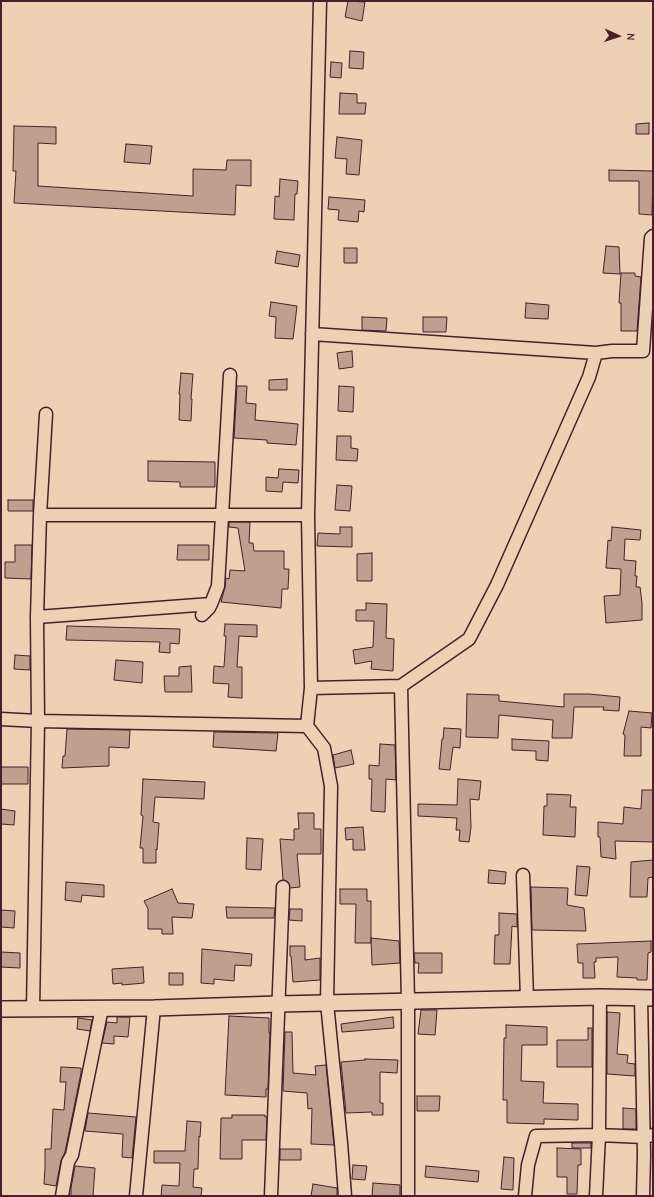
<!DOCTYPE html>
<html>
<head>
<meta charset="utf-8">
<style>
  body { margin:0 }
  #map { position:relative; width:654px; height:1197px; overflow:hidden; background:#eed1b5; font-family:"Comic Neue",sans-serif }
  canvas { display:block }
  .frame { position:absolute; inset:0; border:2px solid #4a1f2b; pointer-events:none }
  .north { position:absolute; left:598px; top:16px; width:40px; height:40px; -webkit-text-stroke:3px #eed1b5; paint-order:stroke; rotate:93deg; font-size:11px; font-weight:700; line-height:16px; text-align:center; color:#4a1f2b }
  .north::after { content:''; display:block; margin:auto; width:14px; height:18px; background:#4a1f2b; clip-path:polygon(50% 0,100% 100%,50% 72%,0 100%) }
</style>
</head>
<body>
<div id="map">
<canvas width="654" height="1197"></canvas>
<div class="frame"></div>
<div class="north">N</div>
</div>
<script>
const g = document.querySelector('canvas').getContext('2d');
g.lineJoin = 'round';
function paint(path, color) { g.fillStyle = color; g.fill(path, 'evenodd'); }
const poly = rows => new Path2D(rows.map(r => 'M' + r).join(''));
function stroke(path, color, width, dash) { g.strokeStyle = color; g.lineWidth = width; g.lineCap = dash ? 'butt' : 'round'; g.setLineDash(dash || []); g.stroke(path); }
const building = poly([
  [348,1,365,2,362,21,345,17,348,1],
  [350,51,364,52,363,69,349,68,350,51],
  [331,62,342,63,341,78,330,77,331,62],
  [340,93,357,94,357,103,366,103,365,114,339,114,340,93],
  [649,123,649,134,636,134,636,124,649,123],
  [14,126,56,127,56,144,38,143,38,186,193,196,193,169,226,170,227,160,251,160,251,186,236,185,235,215,14,203,16,171,13,171,14,126],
  [337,137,362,140,359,175,346,174,347,159,335,158,337,137],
  [126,144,152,146,150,164,124,162,126,144],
  [609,170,653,171,652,215,639,214,639,181,609,181,609,170],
  [280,179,298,181,297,194,295,194,294,220,274,219,275,196,279,197,280,179],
  [329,197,365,200,364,212,359,211,358,222,338,220,339,210,328,209,329,197],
  [606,246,619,247,620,274,603,273,606,246],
  [344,248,357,248,357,263,344,263,344,248],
  [277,251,300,255,298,267,275,263,277,251],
  [621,273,635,273,635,276,641,277,637,331,621,331,621,303,619,303,621,273],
  [271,302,297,306,293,339,275,338,276,317,269,316,271,302],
  [526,303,549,305,548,319,525,318,526,303],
  [362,317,387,318,386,331,362,330,362,317],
  [423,317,447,317,446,332,423,332,423,317],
  [352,351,353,367,339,369,337,353,352,351],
  [181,373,193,374,191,399,192,399,191,421,179,420,180,394,179,394,181,373],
  [287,379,287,390,269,390,269,380,287,379],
  [237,386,247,386,246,403,256,404,255,420,298,424,296,445,267,443,267,440,234,438,237,386],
  [339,386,354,387,353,412,338,411,339,386],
  [337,436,351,436,351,448,358,449,357,461,336,460,337,436],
  [148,461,215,462,215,487,180,487,180,482,148,481,148,461],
  [279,469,299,470,298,483,283,482,282,492,266,491,266,477,278,478,279,469],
  [337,485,352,486,350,511,335,510,337,485],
  [8,500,33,500,33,511,8,511,8,500],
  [229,522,250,522,249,543,253,543,254,551,284,551,284,569,289,569,288,589,282,589,281,608,221,602,225,587,226,578,229,579,230,570,245,571,238,528,229,527,229,522],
  [340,527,352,527,352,547,317,546,318,533,340,534,340,527],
  [612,527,641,530,640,540,625,539,624,560,636,561,635,576,637,576,636,587,640,587,642,603,642,620,606,623,604,596,620,595,621,569,606,568,608,540,611,541,612,527],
  [15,545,32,545,31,579,5,578,5,562,15,562,15,545],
  [178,545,209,545,209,560,177,560,178,545],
  [372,553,372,581,357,581,357,554,372,553],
  [366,603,387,604,386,638,394,639,393,671,371,669,372,661,355,664,353,650,373,647,374,621,356,621,356,610,366,610,366,603],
  [225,624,257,625,257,637,239,636,237,667,242,667,242,698,228,697,229,684,213,683,214,666,224,667,226,636,224,636,225,624],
  [67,626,180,629,179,644,170,643,170,653,159,652,160,642,66,640,67,626],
  [15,655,30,656,30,670,14,669,15,655],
  [116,660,143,662,142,683,114,680,116,660],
  [191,666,192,692,165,692,164,676,179,676,179,667,191,666],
  [467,694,499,695,499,701,564,707,564,694,589,694,620,697,619,711,603,710,604,707,574,707,572,738,552,738,553,720,499,715,498,738,466,737,467,694],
  [629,711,652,713,651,728,641,727,641,756,624,756,625,735,623,734,629,711],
  [444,728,461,729,460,748,453,747,450,770,439,769,442,739,443,739,444,728],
  [67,729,130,730,129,748,109,747,109,766,62,768,63,756,65,756,67,729],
  [214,732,278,733,276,751,213,747,214,732],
  [512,739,549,741,548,761,536,760,536,751,512,750,512,739],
  [380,744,395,745,396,780,386,779,385,812,371,811,372,779,369,779,369,765,379,766,380,744],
  [351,750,354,764,335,768,333,755,351,750],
  [1,767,28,767,28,784,1,784,1,767],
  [143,779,205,782,204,799,155,797,153,822,159,823,157,850,156,849,156,863,143,863,143,848,140,848,143,816,141,815,143,779],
  [458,779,481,781,479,800,470,799,471,827,469,842,459,841,460,830,456,830,457,818,418,816,418,804,457,805,458,779],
  [642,790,653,790,653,842,615,841,616,859,601,857,600,837,598,837,598,822,623,824,624,807,641,809,642,790],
  [547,794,571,795,570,807,576,807,575,837,543,835,544,806,547,806,547,794],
  [1,809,15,811,14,825,1,824,1,809],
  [298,813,314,813,314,829,321,829,321,854,297,854,300,887,290,888,287,881,283,880,280,839,294,840,294,829,299,829,298,813],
  [363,827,365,850,353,850,353,839,346,840,345,828,363,827],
  [247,838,263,839,261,870,246,869,247,838],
  [653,860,653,877,648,878,647,897,630,897,631,862,653,860],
  [577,866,590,867,587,896,575,895,577,866],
  [489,870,506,872,505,884,488,883,489,870],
  [66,882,104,885,104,897,82,895,81,902,65,900,66,882],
  [531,887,568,888,567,905,584,908,586,931,532,930,531,887],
  [172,889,178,903,194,904,192,918,172,917,173,934,162,934,162,929,148,929,148,909,144,901,172,889],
  [340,889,367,889,367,901,371,901,371,943,355,943,356,904,340,904,340,889],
  [226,907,275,908,274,918,227,918,226,907],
  [290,909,302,909,302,921,289,920,290,909],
  [1,910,15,911,14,928,1,927,1,910],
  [499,913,517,914,517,927,512,926,510,964,494,964,495,935,499,935,499,913],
  [371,938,399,941,400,963,372,965,371,938],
  [651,941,651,952,648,953,647,980,637,980,637,978,617,977,618,957,596,958,596,962,594,962,595,978,583,978,583,963,578,963,577,944,651,941],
  [290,946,305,946,305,960,320,958,320,980,293,982,291,956,290,956,290,946],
  [202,949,252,954,251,966,235,965,234,981,214,979,214,984,201,983,202,949],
  [1,952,20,953,20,968,1,967,1,952],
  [414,953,442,953,442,973,418,973,419,963,415,963,414,953],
  [143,967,144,983,122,985,122,983,113,984,112,969,143,967],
  [169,973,183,973,183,985,169,985,169,973],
  [421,1010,437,1010,435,1035,418,1034,421,1010],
  [607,1012,620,1013,617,1054,628,1055,627,1063,635,1064,635,1076,607,1074,607,1012],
  [229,1016,269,1018,269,1033,270,1033,268,1089,266,1089,266,1097,225,1095,229,1016],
  [117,1017,130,1017,128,1037,114,1036,114,1044,102,1043,107,1022,117,1023,117,1017],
  [393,1017,394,1028,342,1032,341,1024,393,1017],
  [78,1018,92,1020,90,1031,77,1029,78,1018],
  [506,1025,547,1027,547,1045,522,1045,521,1081,544,1082,543,1103,578,1104,578,1120,544,1119,544,1124,507,1123,507,1100,503,1100,504,1038,506,1038,506,1025],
  [588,1028,592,1028,592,1067,557,1067,557,1040,588,1040,588,1028],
  [285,1032,292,1032,293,1073,316,1075,315,1066,326,1065,334,1145,311,1144,312,1108,308,1109,307,1093,283,1091,285,1032],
  [365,1059,398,1060,397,1073,380,1072,380,1103,383,1103,383,1115,372,1115,372,1112,346,1113,341,1062,365,1060,365,1059],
  [61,1067,81,1068,81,1073,65,1152,61,1161,56,1186,44,1184,45,1167,45,1149,51,1149,53,1109,64,1110,66,1082,60,1082,61,1067],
  [417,1096,440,1096,439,1111,417,1111,417,1096],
  [623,1108,636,1109,636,1129,623,1129,623,1108],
  [88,1113,136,1117,132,1158,122,1157,123,1134,85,1131,88,1113],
  [232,1115,265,1115,265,1117,267,1117,266,1140,242,1140,242,1159,220,1159,221,1118,232,1118,232,1115],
  [187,1121,201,1122,200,1137,199,1136,198,1169,194,1169,193,1187,202,1188,201,1196,161,1196,162,1185,179,1186,180,1163,154,1163,154,1151,185,1151,187,1121],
  [572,1143,591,1143,591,1148,572,1148,572,1143],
  [557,1148,581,1149,581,1165,578,1165,577,1194,567,1194,567,1177,557,1177,557,1148],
  [280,1149,301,1149,301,1160,280,1160,280,1149],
  [504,1157,514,1158,513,1190,501,1189,504,1157],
  [353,1165,367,1166,365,1180,352,1179,353,1165],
  [75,1166,95,1168,93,1196,71,1196,71,1188,75,1166],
  [426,1166,479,1171,478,1182,425,1177,426,1166],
  [373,1183,400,1185,400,1196,372,1196,373,1183],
  [313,1184,337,1188,337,1196,311,1196,313,1184]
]);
paint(building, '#c09f8e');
stroke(building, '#4a1f2b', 1);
const minor = poly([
  [320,1,308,515,311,688,401,686,408,1001,408,1196],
  [312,334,596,353,612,351,643,351,651,238,653,236],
  [40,515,308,515],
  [202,615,209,608,211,604],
  [37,617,211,604,218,586,230,375],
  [401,686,469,639,497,585,589,377,596,353],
  [311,688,307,726,324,748,331,786,327,1003,341,1143,345,1196],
  [1,719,38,721,37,617,40,515,46,414],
  [523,875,527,999],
  [641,998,644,1155,643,1196],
  [33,1009,38,721,307,726],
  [62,1196,68,1162,72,1155,102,1008],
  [136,1196,154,1008],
  [271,1196,283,887],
  [525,1196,528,1165,536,1136,599,1135,600,997],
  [596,1196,599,1135,644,1137,653,1135]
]);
const tertiary = poly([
  [1,1009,154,1008,278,1004,600,997,653,998]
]);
stroke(minor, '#4a1f2b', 15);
stroke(tertiary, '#4a1f2b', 18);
stroke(minor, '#eed1b5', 12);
stroke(tertiary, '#eed1b5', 15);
</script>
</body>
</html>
